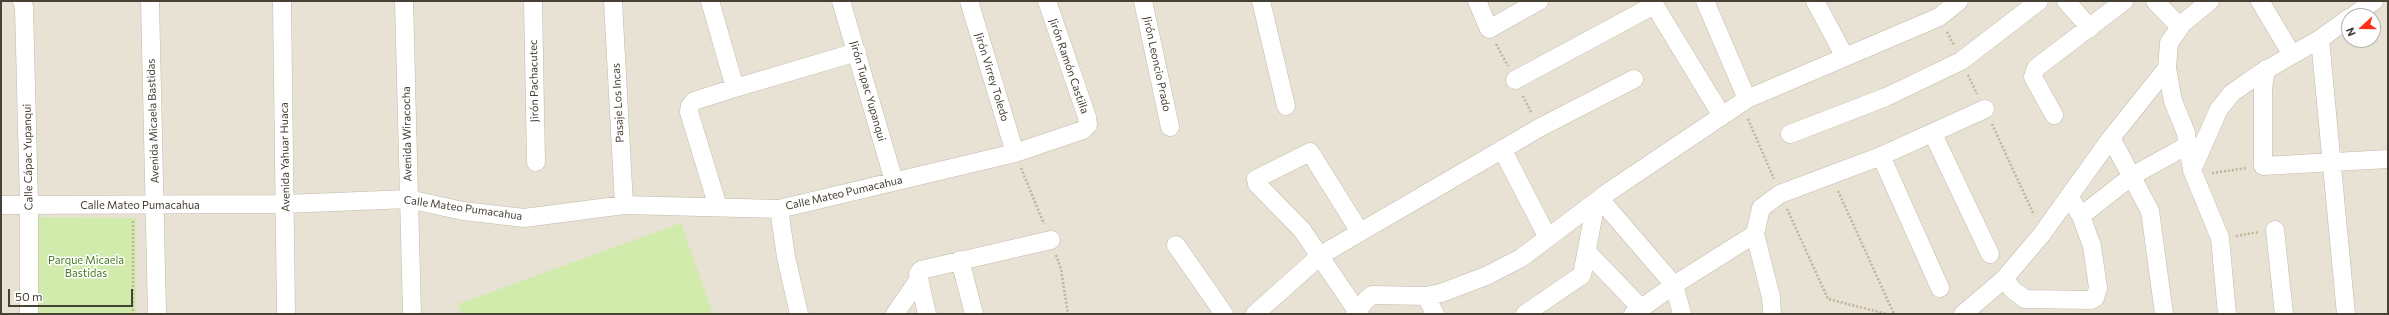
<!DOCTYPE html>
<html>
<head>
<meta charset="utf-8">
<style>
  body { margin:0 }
  #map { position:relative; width:2389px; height:315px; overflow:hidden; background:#f4f0e6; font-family:Commissioner,sans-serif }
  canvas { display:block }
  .frame { position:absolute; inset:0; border:2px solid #474035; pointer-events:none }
  .north { position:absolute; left:2341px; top:8px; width:40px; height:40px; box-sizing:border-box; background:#fff; border:1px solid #b5b3ae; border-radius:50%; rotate:249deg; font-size:11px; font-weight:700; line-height:16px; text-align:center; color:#474035 }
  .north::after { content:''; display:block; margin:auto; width:14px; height:18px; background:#ff3112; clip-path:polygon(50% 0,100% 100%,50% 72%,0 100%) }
  .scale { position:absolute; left:8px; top:289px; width:125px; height:18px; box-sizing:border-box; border:2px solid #474035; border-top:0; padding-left:5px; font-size:12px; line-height:14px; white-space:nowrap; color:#474035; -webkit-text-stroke:3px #fff; paint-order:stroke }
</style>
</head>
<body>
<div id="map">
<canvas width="2389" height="315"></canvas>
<div class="frame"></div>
<div class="north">N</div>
<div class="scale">50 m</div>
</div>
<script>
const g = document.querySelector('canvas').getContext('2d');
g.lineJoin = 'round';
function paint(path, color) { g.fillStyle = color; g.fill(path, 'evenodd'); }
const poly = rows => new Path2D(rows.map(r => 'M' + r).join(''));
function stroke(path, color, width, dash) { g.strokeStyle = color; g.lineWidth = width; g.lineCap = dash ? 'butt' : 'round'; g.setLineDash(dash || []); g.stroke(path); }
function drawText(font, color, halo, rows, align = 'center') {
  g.font = font + ' Commissioner,sans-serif'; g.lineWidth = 3; g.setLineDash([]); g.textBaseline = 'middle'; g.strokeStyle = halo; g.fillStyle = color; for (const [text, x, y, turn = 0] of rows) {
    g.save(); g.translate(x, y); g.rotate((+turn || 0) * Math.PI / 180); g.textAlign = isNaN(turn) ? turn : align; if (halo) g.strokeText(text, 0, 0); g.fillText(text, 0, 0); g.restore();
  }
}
paint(poly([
  [1,1,2388,1,2388,314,1,314],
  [2349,16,2373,16,2373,40,2349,40]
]), '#e8e2d4');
paint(poly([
  [36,217,136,218,136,314,36,314],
  [681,223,713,314,462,314,458,304]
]), '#d0ebac');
const street = poly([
  [22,1,24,7,29,205,29,314],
  [150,1,157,314],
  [282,1,286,314],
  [404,1,412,314],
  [533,1,536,162],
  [613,1,624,205],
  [710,1,735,88],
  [841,1,894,181],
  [969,1,1015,153],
  [1143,1,1170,127],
  [1261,1,1286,106],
  [1477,1,1489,29,1539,1],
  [1652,1,1722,116],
  [1705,1,1747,99],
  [1815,1,1845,57],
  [2066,1,2090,28],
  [2155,1,2180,27],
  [2210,1,2183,23,2169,43,2167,68,2173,101,2186,133,2192,170,2220,238,2227,314],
  [2260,1,2292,55],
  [2353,16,2374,1],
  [2320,39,2346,314],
  [2266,69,2263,89,2263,166,2388,159],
  [1515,80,1654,5],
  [2054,115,2033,77,2036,68,2124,1],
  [1790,134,1886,97,1961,61,2039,1],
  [1933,134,1990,254],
  [2111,138,2150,211,2164,314],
  [1502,149,1548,238],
  [1881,156,1940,288],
  [2192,170,2219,109,2232,93,2259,74,2320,39,2349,18],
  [1600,199,1674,285,1682,314],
  [1,205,285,204,408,199,463,211,524,218,624,205,779,209,1015,153,1083,130,1088,125,1087,117,1047,1],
  [718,207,689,112,690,106,694,101,735,88,857,52],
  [779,209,786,257,799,314],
  [2081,216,2132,176,2188,145],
  [2275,230,2284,314],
  [1755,234,1771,297,1772,314],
  [1176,245,1224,314],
  [1587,252,1641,308],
  [960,260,974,314],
  [2004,279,2013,290,2025,299,2091,300,2095,298,2098,288,2092,246,2081,216,2069,196],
  [1426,296,1435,314],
  [895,314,919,279],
  [927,314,918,274,921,270,1051,240],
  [1255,314,1321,255,1539,128,1634,79],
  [1355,314,1366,300,1372,295,1426,296,1441,293,1486,276,1521,258,1610,191,1747,99,1939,17,1959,1],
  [1359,314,1302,230,1257,184,1256,179,1310,152,1360,232],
  [1525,314,1582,275,1596,202],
  [1633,314,1674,285,1755,234,1761,208,1780,194,1881,156,1985,109],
  [1963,314,2004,279,2042,234,2111,138,2167,68]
]);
stroke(street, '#c3baab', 19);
stroke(poly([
  [1947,32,1954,45],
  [1496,44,1508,66],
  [1968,75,1977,94],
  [1523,96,1531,112],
  [1748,119,1774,179],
  [1992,124,2034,215],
  [1021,168,1044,224],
  [2212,173,2247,168],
  [1838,191,1894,314],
  [1787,209,1828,299,1887,314],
  [133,221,133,314],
  [2236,236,2259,232],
  [1056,255,1061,269,1068,314]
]), '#c3b398', 2.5, [2, 2]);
stroke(street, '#fff', 18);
drawText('11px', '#474035', '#fff', [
  ["Jirón Leoncio Prado",1157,64,78],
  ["Jirón Ramón Castilla",1069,66,71],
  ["Jirón Virrey Toledo",992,77,73],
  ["Jirón Pachacutec",534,81,-91],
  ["Jirón Tupac Yupanqui",868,91,74],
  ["Pasaje Los Incas",618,103,-93],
  ["Avenida Micaela Bastidas",153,121,-92],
  ["Avenida Wiracocha",407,134,-91],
  ["Calle Cápac Yupanqui",28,157,-91],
  ["Avenida Yahuar Huaca",285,157,-91],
  ["Calle Mateo Pumacahua",844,193,-13],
  ["Calle Mateo Pumacahua",140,205],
  ["Calle Mateo Pumacahua",463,208,8]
]);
drawText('11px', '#487d24', '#fff', [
  ["Parque Micaela",86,260],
  ["Bastidas",86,273]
]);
</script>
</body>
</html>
